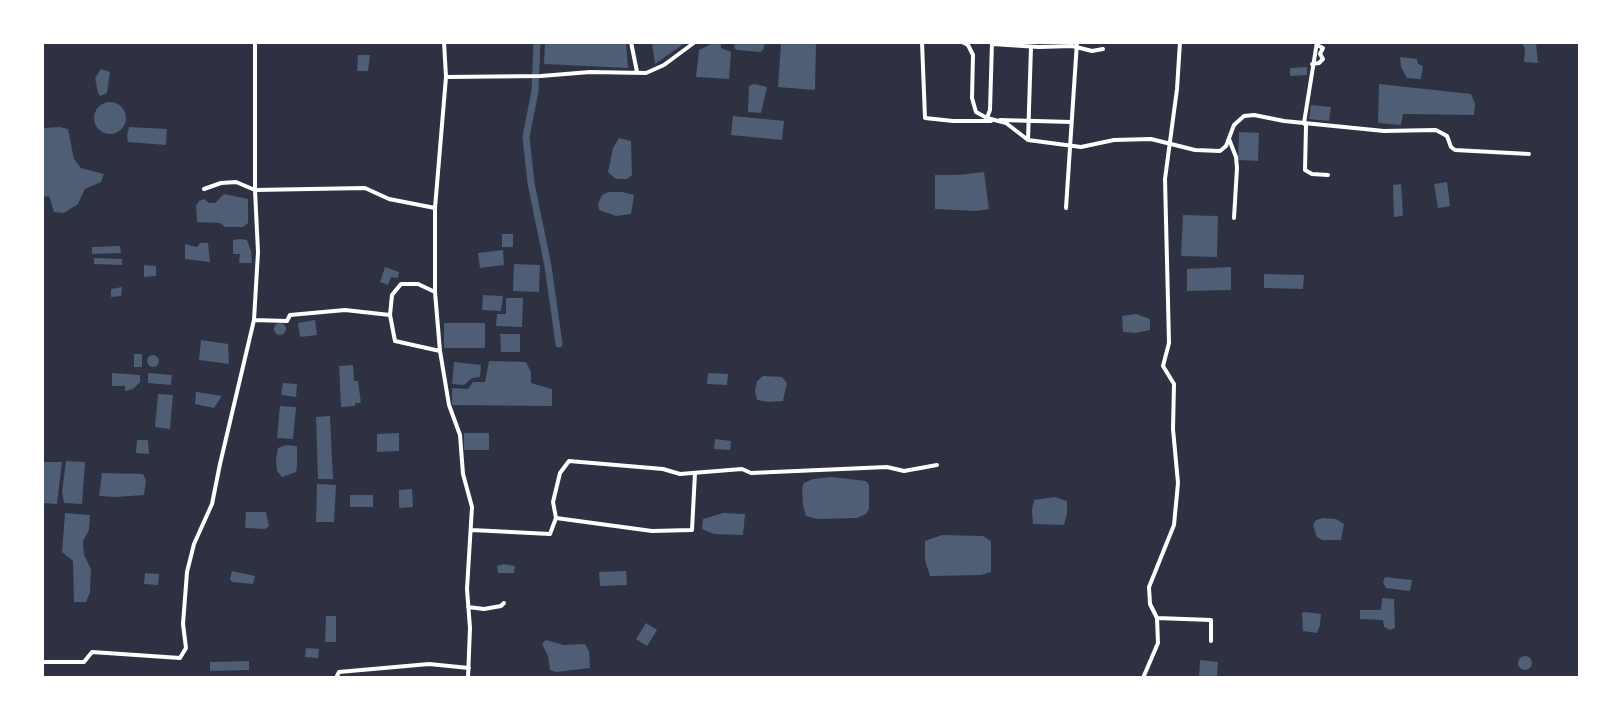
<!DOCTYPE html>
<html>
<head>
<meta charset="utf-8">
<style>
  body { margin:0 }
  #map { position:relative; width:1622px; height:720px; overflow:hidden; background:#2d3142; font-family:"Space Grotesk",sans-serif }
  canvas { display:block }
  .frame { position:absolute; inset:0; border:44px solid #fff; pointer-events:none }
</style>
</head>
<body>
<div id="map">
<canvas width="1622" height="720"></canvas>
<div class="frame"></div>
</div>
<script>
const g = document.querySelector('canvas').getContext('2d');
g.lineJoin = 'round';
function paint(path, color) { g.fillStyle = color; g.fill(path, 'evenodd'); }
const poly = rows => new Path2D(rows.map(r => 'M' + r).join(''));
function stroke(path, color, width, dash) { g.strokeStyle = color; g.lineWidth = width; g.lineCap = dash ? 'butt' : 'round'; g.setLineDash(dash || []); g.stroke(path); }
paint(poly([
  [545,43,626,43,628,68,544,64],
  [652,43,652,42,685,43,655,64],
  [713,43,721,44,721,48,731,52,729,79,696,77,699,50],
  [735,43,735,42,765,43,763,50,760,52,737,50,734,48],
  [781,43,816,43,815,90,778,87],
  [1522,43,1536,43,1538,63,1524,62,1525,49],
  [358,55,370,55,368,71,357,71],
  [1400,57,1417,59,1418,64,1423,66,1421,79,1407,78,1401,67],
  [1307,67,1307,75,1290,76,1290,68],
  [101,69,110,72,107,93,100,96,98,93,95,78],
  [754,84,767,87,761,113,748,112,749,86],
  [1379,84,1471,94,1475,104,1474,115,1403,114,1401,125,1378,123],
  '94 118a16 16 0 1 1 32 0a16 16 0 1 1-32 0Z',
  [1311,105,1331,107,1329,121,1309,119],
  [733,116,784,121,782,140,731,135],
  [60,127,68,129,74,159,81,168,104,174,101,182,85,189,78,204,64,213,54,212,49,196,42,197,43,128],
  [129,127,167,129,166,145,128,142,127,136],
  [1239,132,1259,133,1258,161,1238,160],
  [619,138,631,141,632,175,627,179,616,179,608,172,613,148],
  [984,172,989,209,976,211,935,209,935,175,958,175],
  [1447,182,1450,206,1438,208,1434,184],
  [1401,184,1403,216,1394,217,1393,185],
  [609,192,622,192,634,195,631,214,616,216,599,210,598,204,602,195],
  [224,194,248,199,248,223,243,227,225,227,220,223,197,222,196,206,199,201,204,199,209,203,215,203],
  [1183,215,1218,216,1217,257,1181,256],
  [502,234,513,234,513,247,502,247],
  [240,239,247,240,251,251,252,263,239,263,240,254,233,254,233,240],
  [200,243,208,243,210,262,185,259,185,244,197,247],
  [120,246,121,253,92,254,92,247],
  [503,250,504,265,480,268,478,253],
  [94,258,122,259,122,265,94,264],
  [514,264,540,265,539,292,513,291],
  [144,265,156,266,156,276,144,277],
  [385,267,399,272,398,278,391,277,388,285,380,282],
  [1231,267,1231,290,1187,291,1187,269],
  [1264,274,1304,275,1303,289,1264,288],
  [122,287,121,296,111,297,111,289],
  [483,295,503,296,501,311,482,310],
  [506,298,523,298,522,327,496,326,497,314,506,314],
  [1136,314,1150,319,1150,330,1136,333,1123,332,1122,316],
  [315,320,317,335,300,337,298,323],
  [444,323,485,323,485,348,444,348],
  '274 329a6 6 0 1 1 12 0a6 6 0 1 1-12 0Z',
  [500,334,520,334,520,352,501,352],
  [201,340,228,344,229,364,199,360],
  [134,354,142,354,142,367,134,367],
  '147 361a6 6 0 1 1 12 0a6 6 0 1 1-12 0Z',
  [489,361,526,362,531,372,531,383,552,389,552,406,452,405,452,388,468,389,473,382,485,382],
  [454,362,481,365,480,377,472,378,464,385,452,384],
  [353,365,354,381,358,381,361,403,355,403,355,406,341,407,339,366],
  [112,373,140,375,140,382,133,389,125,391,125,386,112,386],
  [148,373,172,375,171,385,148,383],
  [708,373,728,374,727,385,707,384],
  [763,376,782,377,787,383,783,401,769,402,757,400,755,391,757,381],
  [283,383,297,384,296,397,281,395],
  [196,392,197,392,222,396,214,408,195,404],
  [158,394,173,395,170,429,155,427],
  [280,406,296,407,293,439,277,438],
  [330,416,333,479,318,479,316,417],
  [399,433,399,451,377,452,377,434],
  [464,433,489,433,489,450,464,450],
  [715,439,731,441,730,450,714,449],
  [137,440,148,440,149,454,136,453],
  [286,445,297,446,297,465,296,472,282,477,277,471,276,460,278,448],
  [66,461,85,462,82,504,64,503,62,492],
  [43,462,62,462,57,504,43,503],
  [102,473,143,474,146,480,144,495,116,497,99,496],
  [832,477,866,481,869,485,869,509,866,514,857,518,817,519,806,516,803,505,802,488,804,483,813,479],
  [317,484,336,485,334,522,316,522],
  [412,489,413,507,399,508,399,490],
  [350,495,373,495,373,507,350,507],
  [1055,497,1067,501,1067,514,1064,525,1033,524,1032,510,1034,500],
  [246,512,266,512,269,526,265,529,245,528],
  [65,513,90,515,89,530,83,541,84,555,91,569,90,592,86,602,74,602,73,561,62,552],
  [723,513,745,514,743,535,714,534,702,529,703,519],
  [1323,518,1336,519,1344,524,1341,540,1322,540,1317,537,1313,525,1316,520],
  [942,535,983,536,991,541,991,572,981,575,930,576,925,560,925,541],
  [504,564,515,566,514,573,498,573,497,566],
  [232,571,255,576,253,584,232,582,230,579],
  [626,571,627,585,600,586,599,572],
  [145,573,159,574,158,585,144,584],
  [1385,577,1412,580,1410,591,1386,588,1383,582],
  [1382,598,1394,599,1395,628,1390,630,1384,627,1383,620,1360,619,1360,610,1381,610],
  [1305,612,1321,614,1320,625,1317,633,1303,631,1302,613],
  [326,616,336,616,336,642,325,642],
  [646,623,657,630,647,646,636,639],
  [546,640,564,645,585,644,589,651,590,668,556,672,550,670,548,656,542,644],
  [306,648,319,649,318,658,305,657],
  '1518 663a7 7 0 1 1 14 0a7 7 0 1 1-14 0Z',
  [1200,660,1218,662,1217,677,1199,677],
  [249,661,249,670,210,671,210,662]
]), '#4f5d75');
stroke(poly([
  [537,42,535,91,526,137,531,183,548,266,559,344]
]), '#4f5d75', 7);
stroke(poly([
  [444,42,446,77,541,76,590,72,646,73,664,65,695,42],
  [631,42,637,72],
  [922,42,925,118,953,121,991,121],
  [962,42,968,45,973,55,972,98,976,112,987,118,1006,123,1028,140,1081,147,1114,140,1151,139,1195,150,1220,151,1226,146,1234,125,1244,116,1254,115,1284,121,1384,131,1436,130,1447,136,1451,147,1455,150,1529,154],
  [1317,42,1304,123,1306,126,1305,170,1312,174,1328,175],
  [992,44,1039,47,1072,46,1092,51,1103,49],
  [1312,64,1319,63,1323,59,1320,54,1323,48,1317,45],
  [446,77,435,208,435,292,440,351,449,405,460,435,463,474,472,507,467,589,470,628,468,678],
  [987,118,990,110,992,42],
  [1000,120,1071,122],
  [1229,139,1236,157,1237,168,1234,218],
  [1028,140,1031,47],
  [204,189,221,183,236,182,255,190,365,188,389,199,435,208],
  [1066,208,1077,42],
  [435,292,418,284,401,284,392,295,390,315,395,341,440,351],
  [254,320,287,321,290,315,345,310,390,315],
  [556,518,553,502,560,473,569,461,663,469,680,474,742,469,751,473,887,467,904,471,937,465],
  [472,530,550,534,556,518,652,531,692,530,695,473],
  [468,607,484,609,501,606,504,603],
  [1157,618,1211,620,1211,641],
  [42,662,84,662,92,652,180,658,186,648,183,624,187,572,194,544,212,504,220,464,254,320,258,252,255,190,255,42],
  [336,678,339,672,429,664,469,668],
  [1143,678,1158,643,1157,618,1150,604,1149,587,1174,525,1178,483,1173,429,1174,384,1163,366,1169,343,1165,179,1177,89,1180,42]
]), '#fff', 4);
</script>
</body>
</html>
